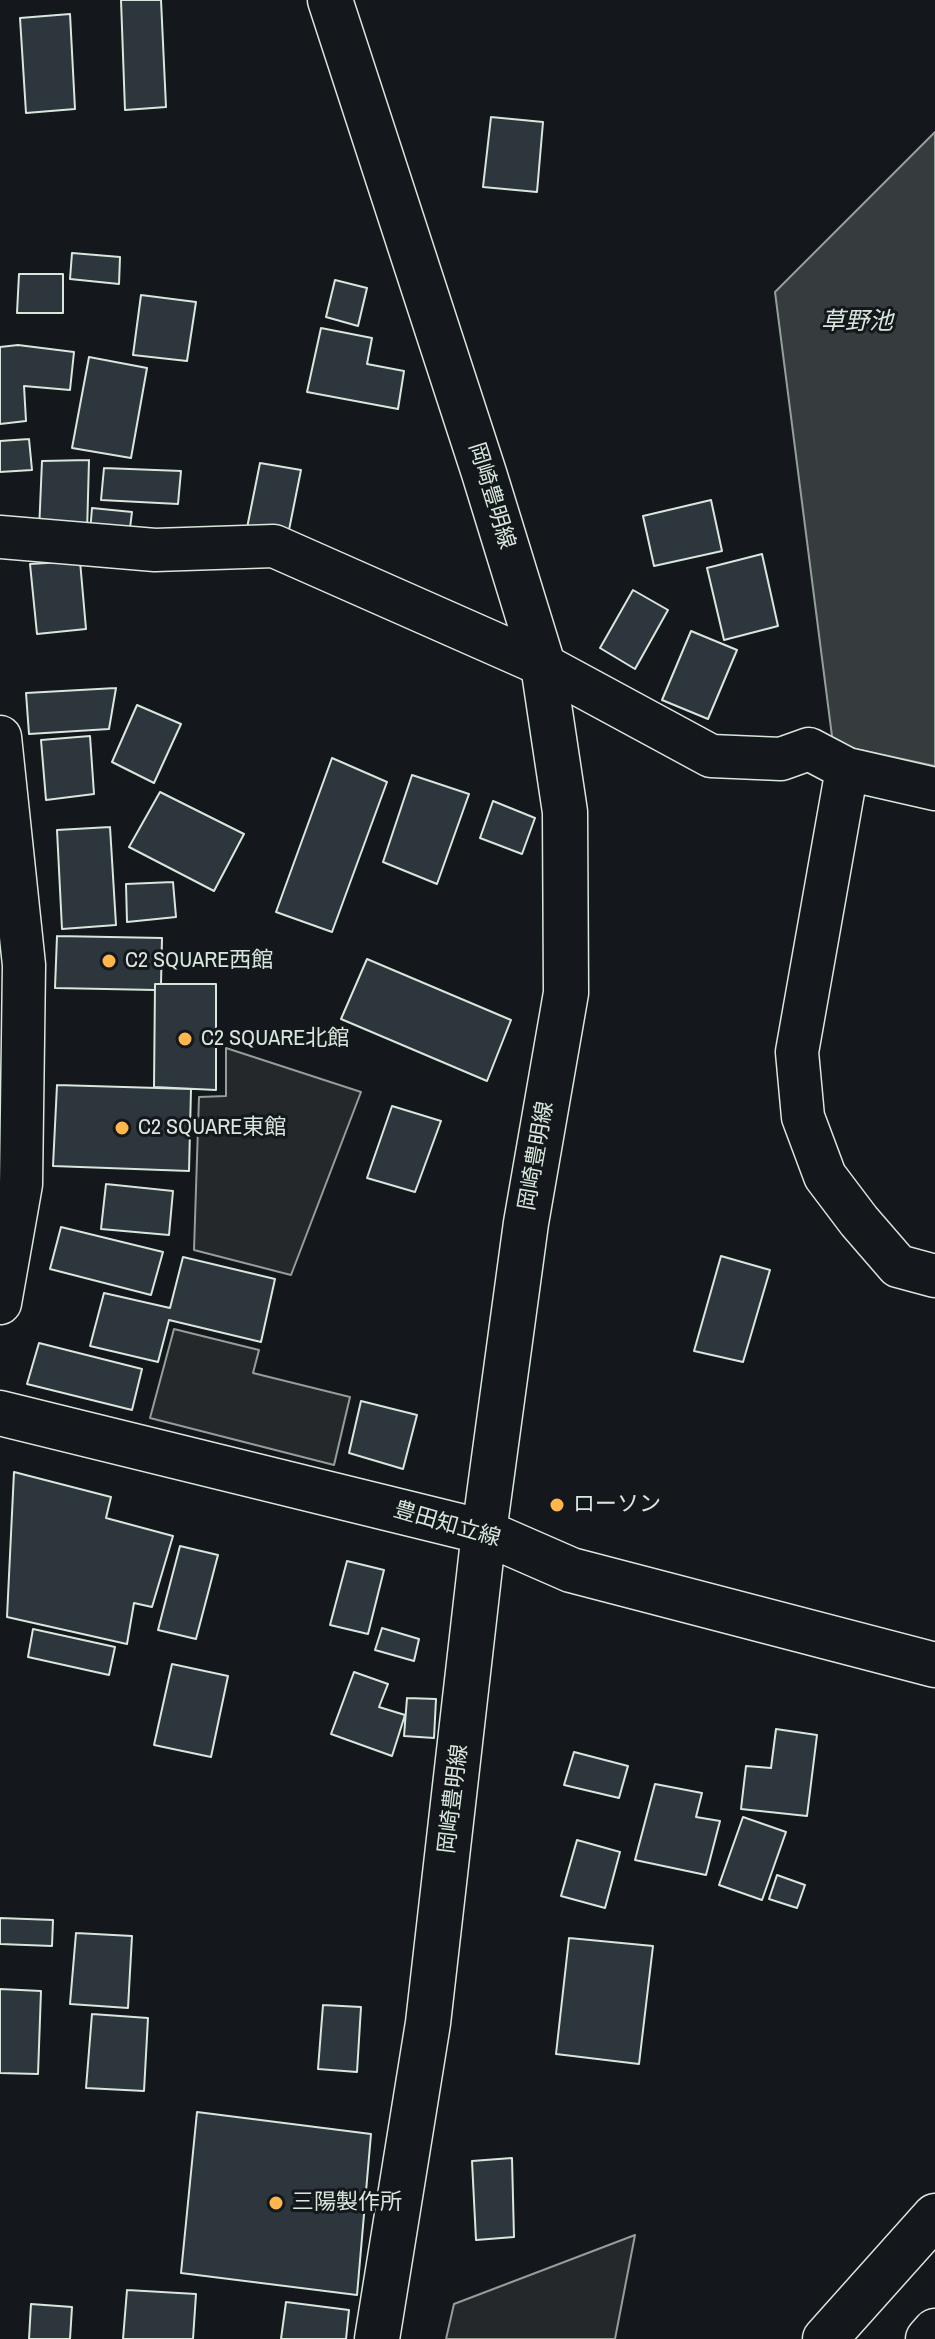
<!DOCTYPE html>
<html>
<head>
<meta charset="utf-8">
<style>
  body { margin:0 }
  canvas { display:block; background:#14181c }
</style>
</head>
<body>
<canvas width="935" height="2339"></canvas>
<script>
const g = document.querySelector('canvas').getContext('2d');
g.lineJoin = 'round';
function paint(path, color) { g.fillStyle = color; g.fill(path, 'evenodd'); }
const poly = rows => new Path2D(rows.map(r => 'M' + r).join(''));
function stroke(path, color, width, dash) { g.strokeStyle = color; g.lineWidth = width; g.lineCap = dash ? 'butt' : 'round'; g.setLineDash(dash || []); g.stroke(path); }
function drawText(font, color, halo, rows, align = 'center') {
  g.font = font + ' "Archivo Narrow","Noto Sans JP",sans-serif'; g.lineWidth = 6; g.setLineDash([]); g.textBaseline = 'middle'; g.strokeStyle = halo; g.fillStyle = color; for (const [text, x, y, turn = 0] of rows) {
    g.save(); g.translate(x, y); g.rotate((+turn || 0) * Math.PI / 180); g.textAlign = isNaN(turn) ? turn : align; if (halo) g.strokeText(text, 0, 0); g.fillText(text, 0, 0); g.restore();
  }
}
const parking = poly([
  [226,1048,361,1092,291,1275,194,1250,199,1097,226,1096,226,1048],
  [174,1329,259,1350,253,1373,350,1397,334,1465,150,1418,174,1329],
  [635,2235,615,2339,446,2339,454,2304,635,2235]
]);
paint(parking, '#24282b');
stroke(parking, '#939e99', 2);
const water = poly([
  [935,132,935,766,833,744,775,292,935,132]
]);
paint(water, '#363b3e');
stroke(water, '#939e99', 2);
const building = poly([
  [121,0,161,0,166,107,125,110,121,0],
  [70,14,75,109,26,113,20,18,70,14],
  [491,117,543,122,537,192,483,187,491,117],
  [72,253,120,257,119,284,70,279,72,253],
  [19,274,63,274,63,313,17,313,19,274],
  [335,280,367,288,358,326,326,317,335,280],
  [141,295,196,302,187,361,133,355,141,295],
  [321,328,372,338,367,364,404,371,398,409,307,392,321,328],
  [18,345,74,352,70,390,24,386,26,421,0,424,0,347,18,345],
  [89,357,147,368,131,458,72,448,89,357],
  [29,439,32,470,0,472,0,441,29,439],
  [89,460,87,533,39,531,42,461,89,460],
  [260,463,301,470,288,535,247,528,260,463],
  [104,468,181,471,178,504,101,500,104,468],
  [711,500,722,551,654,566,643,516,711,500],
  [92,508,132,512,129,536,90,533,92,508],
  [762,554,778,626,724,640,707,568,762,554],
  [80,561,86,629,37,634,30,564,80,561],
  [633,590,668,610,635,669,600,648,633,590],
  [691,631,737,650,708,719,662,700,691,631],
  [116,688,109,729,29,734,26,693,116,688],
  [137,705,181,724,154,783,112,762,137,705],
  [90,736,94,794,46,800,41,740,90,736],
  [332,758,387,782,332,932,276,912,332,758],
  [412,775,469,794,437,884,383,862,412,775],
  [160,792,244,834,214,891,129,847,160,792],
  [493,801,535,818,522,854,480,838,493,801],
  [110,827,116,925,62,929,57,830,110,827],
  [173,882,176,917,127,922,126,884,173,882],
  [57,936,162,938,161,984,155,984,155,990,55,988,57,936],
  [367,959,511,1020,487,1081,341,1019,367,959],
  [155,984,216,984,216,1090,154,1087,155,984],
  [57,1085,191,1089,189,1171,53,1166,57,1085],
  [392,1106,441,1121,415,1192,367,1178,392,1106],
  [106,1184,173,1191,169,1235,101,1229,106,1184],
  [61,1227,163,1252,151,1295,50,1269,61,1227],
  [721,1256,770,1270,743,1362,694,1351,721,1256],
  [183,1257,275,1279,261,1342,169,1320,158,1362,90,1346,104,1293,170,1308,183,1257],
  [39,1343,142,1369,132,1410,27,1384,39,1343],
  [361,1401,417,1415,403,1469,349,1453,361,1401],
  [14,1472,111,1497,106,1518,173,1536,152,1607,134,1603,127,1644,7,1617,14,1472],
  [180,1546,218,1555,196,1639,158,1630,180,1546],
  [347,1561,384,1570,368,1634,330,1625,347,1561],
  [382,1628,419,1639,414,1661,375,1650,382,1628],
  [33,1629,115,1647,109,1675,28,1657,33,1629],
  [172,1664,228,1676,211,1757,154,1745,172,1664],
  [354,1672,388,1684,379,1707,405,1715,392,1756,331,1734,354,1672],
  [407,1698,436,1699,434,1738,404,1736,407,1698],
  [776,1729,817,1735,807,1816,741,1809,746,1766,771,1768,776,1729],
  [574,1752,628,1766,619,1798,564,1785,574,1752],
  [655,1784,702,1793,696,1817,720,1821,706,1875,635,1860,655,1784],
  [743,1817,786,1832,762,1900,719,1885,743,1817],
  [577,1840,620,1852,605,1908,561,1896,577,1840],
  [777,1875,805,1885,797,1908,769,1899,777,1875],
  [0,1918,53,1920,52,1946,0,1944,0,1918],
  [76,1933,132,1936,128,2008,70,2004,76,1933],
  [569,1938,653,1946,639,2064,556,2054,569,1938],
  [0,1989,41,1991,38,2074,0,2073,0,1989],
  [323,2005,361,2007,357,2072,318,2069,323,2005],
  [92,2014,148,2018,144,2091,86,2088,92,2014],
  [197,2112,371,2134,357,2295,181,2273,197,2112],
  [512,2158,514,2237,476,2240,472,2161,512,2158],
  [127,2290,196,2294,193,2339,123,2339,127,2290],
  [286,2302,349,2310,346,2339,281,2339,286,2302],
  [31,2304,72,2307,70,2339,29,2339,31,2304]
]);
paint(building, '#2c363c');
stroke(building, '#d8e6dc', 2);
const minor = poly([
  [0,537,155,550,274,546,543,665,711,756,781,759,809,749,847,769,935,789],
  [0,737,24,965,21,1184,0,1303],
  [847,769,797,1052,803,1117,825,1176,859,1221,898,1266,935,1276]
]);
const major = poly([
  [330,0,484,473,543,665,565,812,566,993,526,1223,484,1532,428,2023,377,2339],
  [0,1413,484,1532,571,1570,935,1665],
  [825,2339,935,2216],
  [928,2339,935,2331]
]);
stroke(minor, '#d8e6dc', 45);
stroke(major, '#d8e6dc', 47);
stroke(minor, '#14181c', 42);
stroke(major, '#14181c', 44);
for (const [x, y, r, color] of [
  [109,961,8,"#ffb74d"],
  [185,1039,8,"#ffb74d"],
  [122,1128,8,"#ffb74d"],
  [557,1505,8,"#ffb74d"],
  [276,2203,8,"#ffb74d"]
]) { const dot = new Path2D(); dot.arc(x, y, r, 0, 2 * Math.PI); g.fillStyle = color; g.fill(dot); stroke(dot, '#14181c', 3); }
drawText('22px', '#d8e6dc', '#14181c', [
  ["岡崎豊明線",491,496,73],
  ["岡崎豊明線",537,1156,-80],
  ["豊田知立線",447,1525,16],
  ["岡崎豊明線",454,1799,-83]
]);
drawText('22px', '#d8e6dc', '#14181c', [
  ["C2 SQUARE西館",125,961],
  ["C2 SQUARE北館",201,1039],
  ["C2 SQUARE東館",138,1128],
  ["ローソン",573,1505],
  ["三陽製作所",292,2203]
], 'left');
drawText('italic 24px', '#d8e6dc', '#14181c', [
  ["草野池",857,323]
]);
</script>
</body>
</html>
